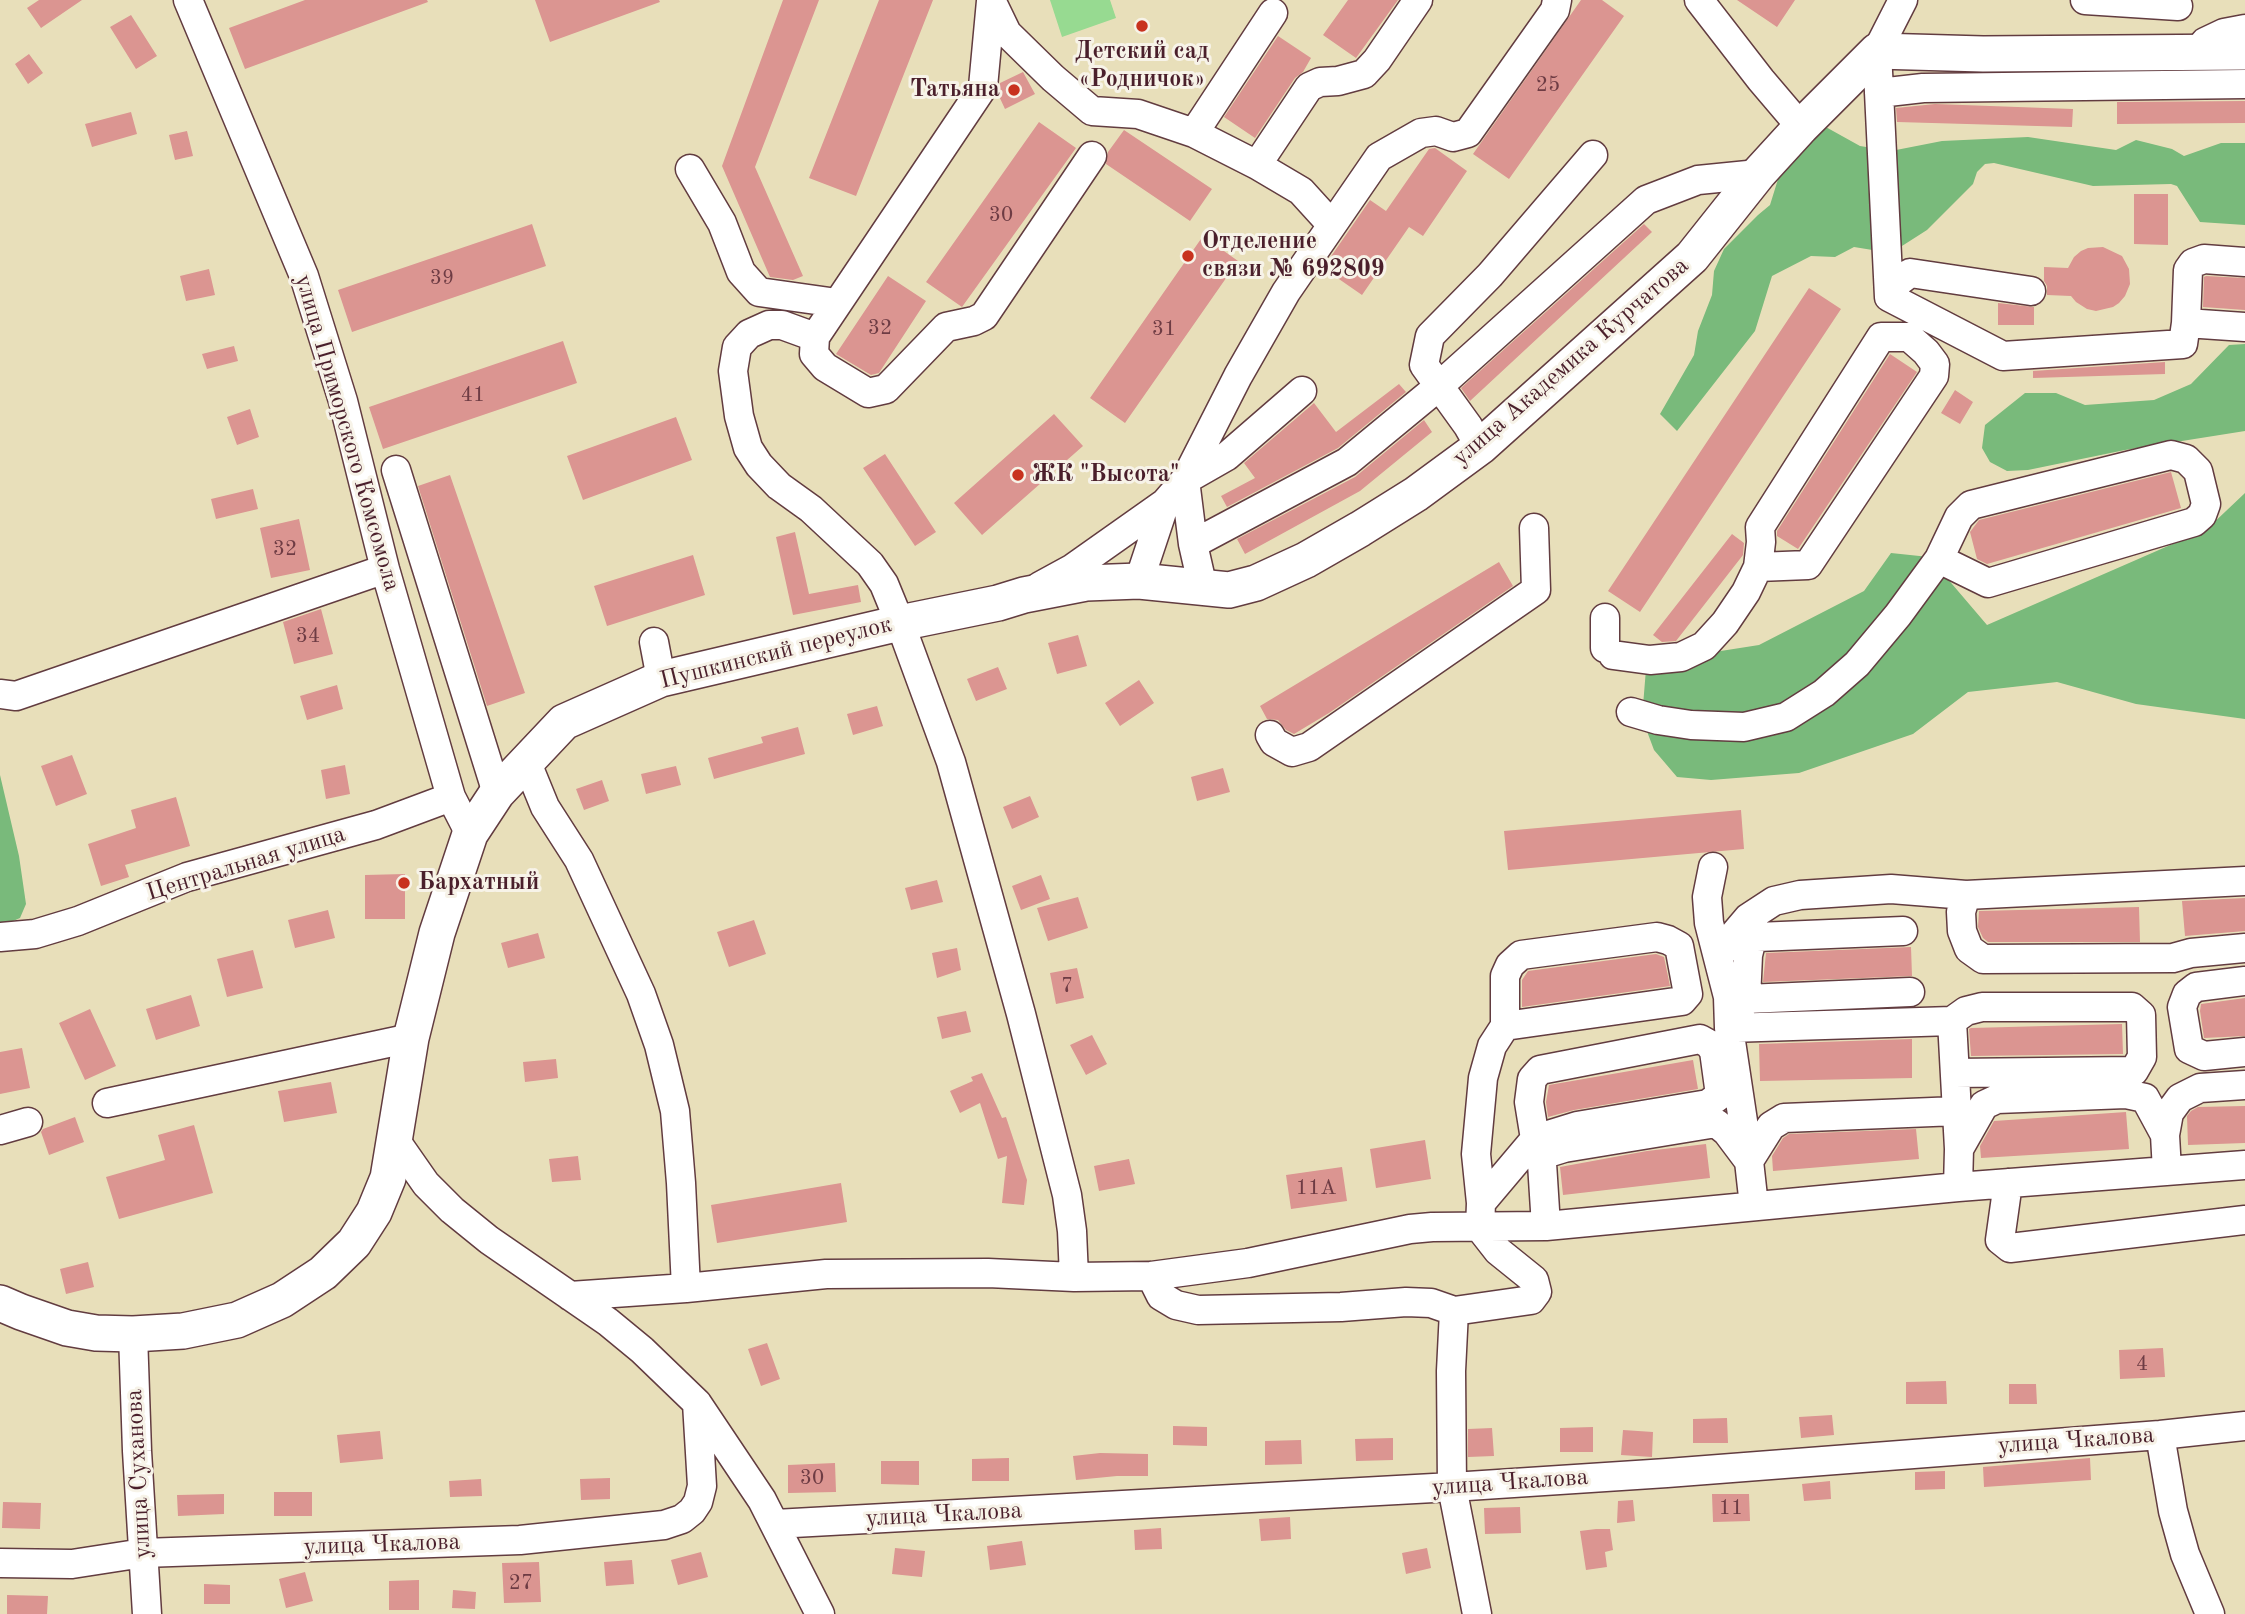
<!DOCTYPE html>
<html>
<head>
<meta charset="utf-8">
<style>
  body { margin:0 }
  canvas { display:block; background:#e8dfba }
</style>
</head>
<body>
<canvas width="2245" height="1614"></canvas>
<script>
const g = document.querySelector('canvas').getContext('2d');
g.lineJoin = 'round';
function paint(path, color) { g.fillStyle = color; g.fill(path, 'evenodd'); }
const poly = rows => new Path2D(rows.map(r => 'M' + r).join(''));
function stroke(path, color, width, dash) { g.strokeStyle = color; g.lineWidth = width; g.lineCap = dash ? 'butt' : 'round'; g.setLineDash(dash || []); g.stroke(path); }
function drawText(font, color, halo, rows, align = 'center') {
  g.font = font + ' "Old Standard TT",serif'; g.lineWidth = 6; g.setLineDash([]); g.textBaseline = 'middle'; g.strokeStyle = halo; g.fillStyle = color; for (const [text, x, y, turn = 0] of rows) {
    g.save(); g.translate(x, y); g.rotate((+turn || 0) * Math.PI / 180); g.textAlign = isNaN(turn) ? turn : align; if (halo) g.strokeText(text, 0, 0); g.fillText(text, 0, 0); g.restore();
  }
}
paint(poly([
  [1050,0,1110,0,1116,18,1062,37]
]), '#97da91');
paint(poly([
  [1824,126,1860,146,1891,151,1942,141,2028,137,2116,150,2136,140,2172,149,2184,156,2221,143,2245,143,2245,225,2200,222,2177,186,2171,184,2093,186,1994,163,1985,164,1977,172,1973,184,1927,230,1891,253,1854,247,1835,257,1811,256,1772,276,1755,331,1677,431,1660,414,1694,355,1698,331,1712,295,1714,271,1724,249,1758,215,1770,205,1779,176],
  [2245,344,2245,431,2125,450,2028,470,2007,471,1990,462,1982,448,1985,425,2025,393,2056,393,2085,405,2154,400,2191,384,2229,345],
  [2245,493,2245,719,2136,704,2057,682,1968,692,1913,734,1799,773,1711,780,1677,777,1654,750,1642,718,1646,669,1708,653,1759,645,1864,591,1891,553,1929,557,1987,625,2207,529],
  [0,775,19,856,26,904,20,918,4,925,0,924]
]), '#79ba7b');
paint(poly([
  [39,0,82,0,41,28,27,8],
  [305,0,427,0,428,2,245,69,229,28],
  [535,0,659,0,660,2,550,42],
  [783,0,819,0,755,167,803,276,793,280,770,277,722,166],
  [879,0,933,0,856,196,809,178],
  [1348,0,1398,0,1356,58,1323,35],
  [1581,0,1602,0,1624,16,1509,179,1473,154],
  [1737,0,1795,0,1777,27],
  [131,15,157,56,136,69,110,27],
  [1278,36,1311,58,1303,72,1295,78,1255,138,1224,117],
  [29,54,43,73,28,84,15,64],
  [1023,72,1035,94,1005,109,998,94,1000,83],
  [2245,101,2245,123,2117,124,2117,102],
  [1935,104,2073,109,2072,127,1897,122,1896,108],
  [131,112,137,134,92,147,85,124],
  [1039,122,1076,148,962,307,926,282],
  [1124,130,1212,189,1190,221,1106,164,1108,152],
  [187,131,193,156,175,160,169,135],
  [1435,148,1467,171,1423,236,1409,227,1362,295,1323,268,1370,200,1386,211,1429,149],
  [2134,194,2168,194,2168,245,2134,244],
  [532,224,546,266,352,332,338,290],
  [1644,224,1652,232,1470,401,1461,388],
  [1203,236,1238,261,1125,423,1090,398],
  [2103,247,2122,256,2129,269,2130,284,2125,296,2119,303,2113,307,2096,311,2087,309,2076,302,2071,296,2047,295,2047,286,2044,281,2044,267,2068,268,2074,257,2081,251,2088,248],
  [209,269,215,295,186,301,180,276],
  [888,276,926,301,879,373,871,375,836,354],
  [2206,276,2245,278,2245,310,2203,307,2204,277],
  [1809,288,1841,309,1640,612,1608,591],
  [1998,303,2034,307,2034,325,1998,325],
  [563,341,577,383,383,449,369,407],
  [234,346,238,361,207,369,202,354],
  [1890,354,1917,372,1798,549,1777,536,1777,531],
  [2165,362,2165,374,2033,378,2033,371],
  [1399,384,1406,392,1338,448,1227,507,1221,496,1255,478,1244,463,1314,403,1336,432],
  [1955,390,1973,402,1960,424,1941,413],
  [250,409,259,437,237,445,227,417],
  [1054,414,1083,446,982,535,954,503],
  [676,417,692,460,583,500,567,456],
  [1424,420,1432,432,1360,491,1245,554,1237,539,1355,477],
  [885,454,936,532,915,546,863,468],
  [2171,472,2181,508,1987,564,1977,559,1970,532,1979,520],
  [450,475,525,693,487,706,418,486],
  [253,489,258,509,216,519,211,499],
  [299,519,310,570,271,578,260,528],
  [795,532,809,594,858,585,861,602,793,615,776,537],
  [1732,534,1744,543,1743,555,1676,641,1662,642,1653,635],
  [693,555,705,595,607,626,594,586],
  [1499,562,1513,586,1329,713,1294,734,1286,730,1278,720,1267,719,1260,706],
  [321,609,333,654,294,664,283,622],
  [1078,635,1087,666,1057,674,1048,643],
  [998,667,1007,689,976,701,967,679],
  [1139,680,1154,703,1120,726,1105,703],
  [337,685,343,709,307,720,300,696],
  [877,706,883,726,853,735,847,714],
  [798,727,805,754,714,779,708,758,763,743,761,737],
  [72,755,87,794,56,806,41,766],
  [345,765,350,794,326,799,321,770],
  [676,766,681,785,646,794,641,774],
  [1223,768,1230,792,1197,801,1191,777],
  [602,780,609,801,584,810,576,789],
  [1030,796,1039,817,1012,829,1003,807],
  [176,797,190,846,125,865,129,877,101,886,88,844,136,828,131,810],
  [1741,810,1744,849,1508,870,1504,831],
  [405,874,405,919,365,919,365,875],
  [1041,875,1050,899,1021,910,1012,886],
  [937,880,943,902,911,910,905,888],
  [1078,897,1088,928,1048,941,1037,908],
  [2245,898,2245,931,2185,936,2182,901],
  [2139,907,2140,942,1988,942,1983,938,1978,927,1979,911],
  [328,910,335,938,295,948,288,920],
  [754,920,766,954,729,967,717,932],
  [538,933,545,958,508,968,501,943],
  [1911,947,1912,976,1763,982,1766,953],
  [957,948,961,970,937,978,932,953],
  [253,950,263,988,227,997,217,959],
  [1656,954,1664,957,1670,986,1522,1007,1522,980,1528,971],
  [1077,968,1084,998,1056,1004,1050,973],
  [191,995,200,1026,156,1040,146,1009],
  [2245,998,2245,1036,2204,1038,2200,1011,2201,1004],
  [90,1009,116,1066,85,1080,59,1023],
  [966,1011,971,1032,942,1039,937,1017],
  [2122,1024,2123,1054,1971,1056,1969,1029,1971,1028],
  [1092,1035,1107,1064,1086,1075,1070,1045],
  [1912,1039,1912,1078,1760,1081,1759,1044],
  [22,1048,30,1088,0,1094,0,1052],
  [556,1059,558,1078,525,1082,523,1062],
  [1693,1060,1698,1089,1574,1110,1548,1117,1546,1102,1549,1085],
  [982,1073,1002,1118,1006,1117,1027,1180,1024,1205,1002,1203,1007,1156,998,1159,980,1103,960,1113,950,1091,973,1081,971,1077],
  [331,1082,337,1113,284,1122,278,1091],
  [2245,1106,2245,1143,2188,1145,2187,1116,2191,1111,2198,1107],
  [2126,1112,2129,1149,1981,1158,1980,1146,1994,1121],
  [75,1117,84,1142,49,1155,41,1132,43,1129],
  [194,1125,213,1193,119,1219,106,1177,165,1160,158,1135],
  [1916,1129,1919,1159,1773,1171,1772,1156,1783,1138,1789,1134],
  [1425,1140,1431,1179,1376,1188,1370,1149],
  [1706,1144,1710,1178,1563,1195,1560,1167,1647,1151],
  [578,1156,581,1180,552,1182,549,1159],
  [1129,1159,1135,1184,1099,1191,1094,1166],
  [1342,1167,1347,1201,1291,1209,1286,1175],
  [841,1183,847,1222,717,1243,711,1205],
  [88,1262,94,1287,66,1294,60,1269],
  [767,1343,780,1379,761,1386,748,1349],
  [2163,1348,2165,1377,2120,1379,2119,1350],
  [1946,1381,1947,1404,1906,1404,1906,1382],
  [2009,1384,2036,1384,2037,1404,2009,1404],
  [1832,1415,1834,1435,1801,1438,1799,1417],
  [1727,1418,1728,1443,1693,1443,1693,1419],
  [1173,1426,1207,1427,1207,1446,1173,1445],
  [1593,1427,1593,1452,1560,1452,1560,1428],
  [1492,1428,1494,1456,1468,1457,1468,1429],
  [1623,1430,1653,1432,1652,1457,1621,1455],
  [380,1431,383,1459,340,1463,337,1435],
  [1393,1438,1393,1460,1356,1461,1355,1439],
  [1301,1440,1302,1464,1265,1465,1265,1441],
  [1100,1453,1148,1454,1148,1476,1117,1476,1076,1480,1073,1456],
  [1009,1458,1009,1481,972,1481,972,1459],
  [2090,1458,2091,1480,1984,1487,1983,1467],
  [881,1461,919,1461,919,1485,881,1484],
  [835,1463,836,1492,788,1493,788,1465],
  [1945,1471,1945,1489,1915,1490,1915,1472],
  [610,1478,610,1499,581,1500,580,1479],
  [481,1479,482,1496,450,1497,449,1481],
  [1830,1481,1831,1499,1804,1501,1802,1484],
  [274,1492,312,1492,312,1516,274,1516],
  [224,1494,224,1514,178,1516,177,1495],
  [1712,1494,1749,1494,1750,1521,1713,1522],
  [1633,1500,1635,1521,1617,1523,1618,1501],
  [3,1502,41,1503,40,1529,2,1528],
  [1520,1507,1521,1533,1485,1534,1484,1508],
  [1290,1517,1291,1539,1261,1541,1259,1519],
  [1161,1528,1162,1549,1135,1550,1134,1530],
  [1596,1529,1610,1529,1613,1550,1605,1552,1607,1567,1586,1570,1580,1531],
  [1022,1541,1026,1565,990,1570,987,1546],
  [895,1548,925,1551,922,1577,892,1574],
  [1427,1548,1431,1568,1406,1574,1402,1553],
  [701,1552,708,1577,678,1585,671,1560],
  [632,1560,634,1584,606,1586,604,1562],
  [539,1562,541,1602,504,1603,502,1563],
  [305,1572,313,1601,286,1608,279,1579],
  [419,1580,419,1610,389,1610,389,1581],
  [204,1584,230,1585,230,1604,204,1604],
  [453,1590,476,1592,475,1609,452,1608],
  [7,1595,48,1596,47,1614,7,1614]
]), '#db9591');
const minor = poly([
  [188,0,304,276,343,401,385,569,451,797,470,834],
  [991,0,1007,33,1053,78,1092,111,1138,114,1194,133,1257,165,1301,191,1331,224],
  [1699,0,1761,80,1801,127],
  [1903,0,1877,51,1889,297,2003,356,2183,344,2186,323,2188,270,2193,263,2204,259,2245,262],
  [2085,0,2178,6],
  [991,1,983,87,815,337,814,354,825,367,868,393,886,389,946,327,974,321,984,316,1092,156],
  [2196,53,2205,42,2224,33,2245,29],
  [1879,93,1923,88,2245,84],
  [1194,133,1273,13],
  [1257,165,1309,87,1320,82,1338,81,1364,74,1377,60,1418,0],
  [690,169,722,223,741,272,759,292,837,303],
  [1889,297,1898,282,1910,273,2031,291],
  [2186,323,2245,327],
  [815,337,782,325,769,325,749,334,737,347,733,371,739,416,748,448,759,465,779,486,811,509,870,564,884,584,900,623,951,762,1021,1014,1067,1195,1072,1231,1074,1277],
  [1480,447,1468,426,1424,365,1430,336,1490,275,1593,155],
  [396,470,497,793],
  [1193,544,1347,462,1438,387,1646,200,1698,180,1758,174],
  [1139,581,1165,503],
  [1040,586,1073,568,1165,503,1185,480,1238,376,1286,292,1379,157,1421,133,1436,131,1453,137,1468,133,1555,10,1557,0],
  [1203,588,1193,544,1185,480,1227,456,1302,391],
  [654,642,661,679],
  [1605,648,1605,618],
  [1613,655,1650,660,1681,657,1704,646,1725,623,1746,592,1758,567,1761,542,1760,527,1881,337,1909,337,1926,352,1935,364,1934,376,1808,565,1758,567],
  [0,694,16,696,385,569],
  [1631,712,1658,720,1691,725,1744,727,1786,717,1824,693,1857,664,1898,615,1939,559,1959,517,1971,505,2171,455,2186,459,2198,471,2206,504,2202,515,2194,522,1988,583,1939,559],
  [1270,735,1274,742,1292,752,1309,747,1536,590,1534,528],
  [527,763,545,807,579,860,641,994,659,1045,675,1111,681,1183,686,1288],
  [1713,867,1707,897,1709,923,1728,997,1729,1028,1749,1161],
  [1966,895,1961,912,1962,931,1969,949,1983,959,2173,958,2191,953,2245,948],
  [0,937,35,934,78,921,187,877,376,825,451,797],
  [1719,957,1731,938,1748,918,1774,901,1800,895,1891,889,1966,895,2245,881],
  [2245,981,2196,987,2187,994,2182,1007,2189,1049,2204,1056,2245,1052],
  [1746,999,1910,992],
  [1952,1021,1966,1011,1982,1007,2132,1007,2141,1015,2142,1057,2134,1071,1955,1073],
  [1730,1026,1746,999,1748,955,1751,943,1757,937,1903,931],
  [1729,1028,1952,1021,1959,1149,1958,1187],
  [107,1103,411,1038],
  [0,1130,28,1122],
  [2165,1135,2169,1113,2180,1098,2200,1088,2245,1085],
  [396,1141,426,1184,452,1210,489,1240,608,1322,642,1350,697,1403,762,1500,820,1614],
  [1959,1149,1984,1105,1997,1099,2126,1094,2145,1098,2165,1135,2167,1171],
  [2008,1183,2000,1240,2010,1248,2245,1220],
  [1481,1203,1535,1139,1529,1102,1532,1079,1540,1070,1700,1039,1709,1044,1714,1051,1720,1095,1708,1104,1577,1126,1535,1139],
  [1754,1206,1749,1161,1771,1126,1784,1118,1957,1111],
  [1546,1226,1542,1163,1544,1156,1551,1152,1564,1148,1716,1123,1727,1132,1748,1160],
  [1151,1276,1161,1296,1176,1305,1198,1310,1341,1307,1406,1302,1431,1303,1454,1311],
  [570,1296,686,1288,826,1274,988,1273,1074,1277,1151,1276,1248,1263,1410,1229,1432,1227,1546,1226,1958,1187,2245,1165],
  [133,1334,137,1451,147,1614],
  [2160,1435,2173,1511,2185,1554,2210,1614],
  [775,1524,1452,1487,1667,1473,2160,1435,2245,1426],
  [0,1563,72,1564,143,1553,520,1540,664,1525,682,1519,692,1511,698,1502,702,1486,697,1403],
  [1477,1614,1452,1487,1451,1371,1454,1311,1531,1300,1537,1292,1534,1280,1498,1251,1480,1228,1481,1203,1476,1154,1483,1078,1492,1046,1505,1026,1505,976,1510,965,1521,955,1657,937,1668,940,1679,946,1688,994,1682,1001,1505,1026]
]);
const major = poly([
  [0,1303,21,1312,67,1328,96,1333,133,1334,183,1331,237,1320,282,1300,323,1273,354,1243,374,1212,388,1178,411,1038,437,933,470,834,497,793,564,722,661,679,900,623,998,603,1024,595,1086,583,1139,581,1229,590,1256,583,1306,560,1360,529,1416,494,1480,447,1692,257,1758,174,1801,127,1877,51,1983,54,2245,52]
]);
stroke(minor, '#623c40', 31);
stroke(major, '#623c40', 38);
stroke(minor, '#fff', 28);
stroke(major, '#fff', 35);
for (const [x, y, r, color] of [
  [1142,26,7,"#c8321e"],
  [1014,90,7,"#c8321e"],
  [1188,256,7,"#c8321e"],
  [1018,475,7,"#c8321e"],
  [404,883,7,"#c8321e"]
]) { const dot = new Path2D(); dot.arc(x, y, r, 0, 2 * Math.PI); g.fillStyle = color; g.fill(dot); stroke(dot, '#f7f3e8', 2.5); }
drawText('21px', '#6e3c44', null, [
  ["25",1548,85],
  ["30",1001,215],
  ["39",442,278],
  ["32",880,328],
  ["31",1164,329],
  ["41",473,395],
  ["32",285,549],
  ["34",308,636],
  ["7",1067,986],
  ["11А",1316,1188],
  ["4",2142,1364],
  ["30",812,1478],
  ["11",1731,1508],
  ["27",521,1583]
]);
drawText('bold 24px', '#4a1f2b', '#f7f3e8', [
  ["Детский сад",1142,52,"center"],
  ["«Родничок»",1142,80,"center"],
  ["Татьяна",1000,90,"right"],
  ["Отделение",1202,242],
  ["связи № 692809",1202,270],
  ["ЖК \"Высота\"",1032,475],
  ["Бархатный",418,883]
], 'left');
drawText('24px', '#4a1f2b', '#f7f3e8', [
  ["улица Академика Курчатова",1571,362,-41],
  ["улица Приморского Комсомола",347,433,74],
  ["Пушкинский переулок",776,653,-14],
  ["Центральная улица",246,864,-17],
  ["улица Чкалова",2076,1441,-4],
  ["улица Суханова",139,1474,-93],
  ["улица Чкалова",1510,1483,-4],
  ["улица Чкалова",944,1515,-3],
  ["улица Чкалова",382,1545,-2]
]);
</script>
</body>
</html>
